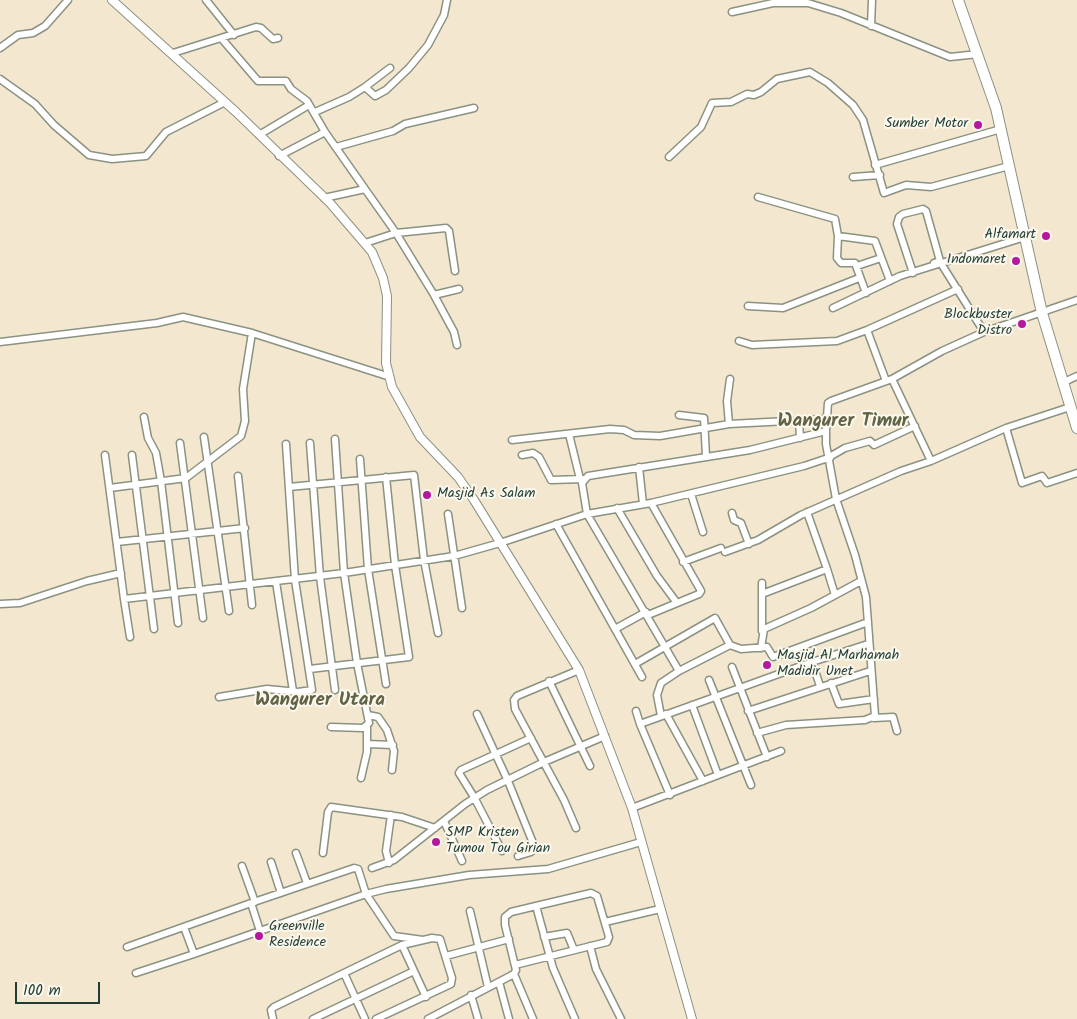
<!DOCTYPE html>
<html>
<head>
<meta charset="utf-8">
<style>
  body { margin:0 }
  #map { position:relative; width:1077px; height:1019px; overflow:hidden; background:#f4e7cf; font-family:Kalam,sans-serif }
  canvas { display:block }
  .scale { position:absolute; left:15px; top:982px; width:85px; height:22px; box-sizing:border-box; border:2px solid #1f3d34; border-top:0; padding-left:6px; font-size:15px; line-height:18px; white-space:nowrap; color:#1f3d34; -webkit-text-stroke:4px #fbf7ec; paint-order:stroke }
</style>
</head>
<body>
<div id="map">
<canvas width="1077" height="1019"></canvas>
<div class="scale">100 m</div>
</div>
<script>
const g = document.querySelector('canvas').getContext('2d');
g.lineJoin = 'round';
const poly = rows => new Path2D(rows.map(r => 'M' + r).join(''));
function stroke(path, color, width, dash) { g.strokeStyle = color; g.lineWidth = width; g.lineCap = dash ? 'butt' : 'round'; g.setLineDash(dash || []); g.stroke(path); }
function drawText(font, color, halo, rows, align = 'center') {
  g.font = font + ' Kalam,sans-serif'; g.lineWidth = 4; g.setLineDash([]); g.textBaseline = 'middle'; g.strokeStyle = halo; g.fillStyle = color; for (const [text, x, y, turn = 0] of rows) {
    g.save(); g.translate(x, y); g.rotate((+turn || 0) * Math.PI / 180); g.textAlign = isNaN(turn) ? turn : align; if (halo) g.strokeText(text, 0, 0); g.fillText(text, 0, 0); g.restore();
  }
}
const minor = poly([
  [206,0,234,35],
  [732,12,773,3,808,3,841,13,950,57,978,54],
  [871,26,872,0],
  [222,39,258,81,286,81,291,89,307,101,325,132,365,189],
  [0,48,18,35,33,33,45,26,68,0],
  [173,53,256,27,261,28,273,39,278,38],
  [0,79,35,104,54,125,89,155,112,159,146,156,166,132,225,102],
  [365,87,390,68],
  [315,112,349,97,365,87,375,96,386,90,409,68,428,45,444,15,447,0],
  [259,135,309,105],
  [336,147,393,131,405,124,474,108],
  [279,156,325,132],
  [669,157,701,127,712,103,731,102,747,94,754,95,761,92,777,79,810,72,828,83,853,105,863,120,884,193,906,185,931,187,1009,166],
  [875,165,1001,129],
  [853,177,880,175],
  [758,197,835,219,838,236,837,258,841,263,855,263,866,293],
  [324,198,365,189,396,233,434,295,454,332,457,345],
  [838,236,875,241,890,281],
  [365,243,396,233,446,228,449,231,455,271],
  [942,265,984,332],
  [857,266,881,258],
  [913,273,897,224,899,217,903,214,923,209,926,211,940,261,934,263],
  [434,295,459,289],
  [748,306,783,308,859,278],
  [833,308,900,276,1025,237],
  [739,341,752,345,837,341,867,330],
  [0,342,157,323,183,317,252,333,387,376],
  [892,379,931,461],
  [886,381,867,330,958,289],
  [1062,383,1077,376],
  [679,415,704,418,706,456],
  [144,417,148,438,156,453,161,481,178,623],
  [799,421,800,438],
  [729,424,727,401,730,379],
  [1006,428,1022,483,1042,476,1047,483,1077,473],
  [569,434,580,479],
  [204,437,229,611],
  [512,440,610,429,624,430,634,435,660,436,729,424,827,419],
  [180,443,203,618],
  [310,443,320,577,335,690],
  [105,455,124,599,344,573,454,556,500,543,587,514,582,483,588,476,750,450,826,431,828,403,831,401,892,379,942,351,984,332,1077,300],
  [132,455,154,629],
  [522,455,533,453,539,457,551,480,584,479],
  [360,459,368,569,386,684],
  [639,467,643,504],
  [238,476,252,605],
  [289,487,414,475,424,560,438,633],
  [110,488,186,478,241,436,245,421,243,389,252,333],
  [691,494,703,532],
  [617,508,657,576,677,603],
  [807,512,827,569],
  [732,513,734,520,741,523,749,544],
  [448,514,462,608],
  [556,524,642,677],
  [117,542,245,528],
  [725,552,758,540,801,515,901,471,931,461,1006,428,1070,407],
  [683,562,721,548],
  [276,582,293,691],
  [762,583,762,631],
  [762,594,827,569,835,595],
  [124,599,130,637],
  [0,604,20,603,87,581,121,573],
  [648,615,699,594,701,591,651,503],
  [615,629,646,612],
  [730,645,679,671,587,514,651,503,804,466,825,459,829,460,831,456,845,448,870,441,874,445,915,426],
  [761,648,764,629,811,608,861,581],
  [812,662,820,686],
  [635,664,715,618,730,645,741,649,767,647,773,657,868,622],
  [732,667,767,757],
  [310,669,409,657,395,565,386,477],
  [709,680,751,785],
  [549,681,590,766],
  [831,683,839,704,874,699],
  [219,697,267,689,298,692,312,690,295,580,286,444],
  [692,705,718,775],
  [636,711,640,724,670,795],
  [748,711,870,671],
  [477,714,508,781,533,843,531,852,518,856],
  [666,714,703,781],
  [368,715,378,717,387,730,394,751,392,770],
  [661,716,657,695,661,683,679,671],
  [874,718,893,717,897,731],
  [640,724,812,662,868,644],
  [331,727,363,728,369,723,357,663,344,573,335,439],
  [757,733,786,725,865,720,875,716,866,597,855,555,836,499,826,444,826,431],
  [367,744,393,745],
  [361,778,367,752,367,727],
  [632,808,781,751],
  [444,821,462,861],
  [576,828,564,800,515,709,514,700,517,696,579,670],
  [502,851,474,797,459,773,461,770,531,738],
  [296,853,307,883],
  [323,853,328,812,331,807,402,817,435,828],
  [271,862,281,893],
  [389,863,386,851,391,815],
  [242,866,255,902],
  [372,868,394,860,465,804,487,790,544,762,605,736],
  [536,906,553,968,575,1019],
  [470,911,488,987],
  [605,922,660,909],
  [184,927,194,954,260,931],
  [544,937,567,933,574,950],
  [423,940,394,936,366,894,358,869,354,868,251,903,260,931,366,894,386,889,469,875,548,869,641,842],
  [402,945,426,997],
  [590,946,596,969,621,1019],
  [127,947,251,903],
  [446,956,509,939],
  [515,965,607,942,609,937,597,896,591,893,536,906,511,912,505,917,505,925,516,970,514,974,533,1019],
  [136,973,194,954],
  [344,973,365,1019],
  [499,982,509,1019],
  [471,995,478,1019],
  [273,1019,271,1010,274,1007,344,973,402,945,432,938,440,939,452,978,451,984,376,1019],
  [313,1019,414,971],
  [428,1019,514,974]
]);
const tertiary = poly([
  [112,0,236,112,330,203,372,252,383,278,387,296,386,363,392,387,420,437,458,477,474,500,579,670,632,808,692,1019]
]);
const trunk = poly([
  [958,0,996,108,1042,313,1077,428]
]);
stroke(minor, '#8a9282', 9);
stroke(tertiary, '#8a9282', 10);
stroke(trunk, '#8a9282', 12);
stroke(minor, '#fff', 6);
stroke(tertiary, '#fff', 8);
stroke(trunk, '#fff', 10);
for (const [x, y, r, color] of [
  [978,125,5,"#b5179e"],
  [1046,236,5,"#b5179e"],
  [1016,261,5,"#b5179e"],
  [1022,324,5,"#b5179e"],
  [427,495,5,"#b5179e"],
  [767,665,5,"#b5179e"],
  [436,842,5,"#b5179e"],
  [259,936,5,"#b5179e"]
]) { const dot = new Path2D(); dot.arc(x, y, r, 0, 2 * Math.PI); g.fillStyle = color; g.fill(dot); stroke(dot, '#fbf7ec', 2); }
drawText('14px', '#1f3d34', '#fbf7ec', [
  ["Sumber Motor",968,125],
  ["Alfamart",1036,236],
  ["Indomaret",1006,261],
  ["Blockbuster",1012,316],
  ["Distro",1012,332],
  ["Masjid As Salam",437,495,"left"],
  ["Masjid Al Marhamah",777,657,"left"],
  ["Madidir Unet",777,673,"left"],
  ["SMP Kristen",446,834,"left"],
  ["Tumou Tou Girian",446,850,"left"],
  ["Greenville",269,928,"left"],
  ["Residence",269,944,"left"]
], 'right');
drawText('bold 19px', '#616345', '#fbf7ec', [
  ["Wangurer Timur",843,423],
  ["Wangurer Utara",320,702]
]);
</script>
</body>
</html>
